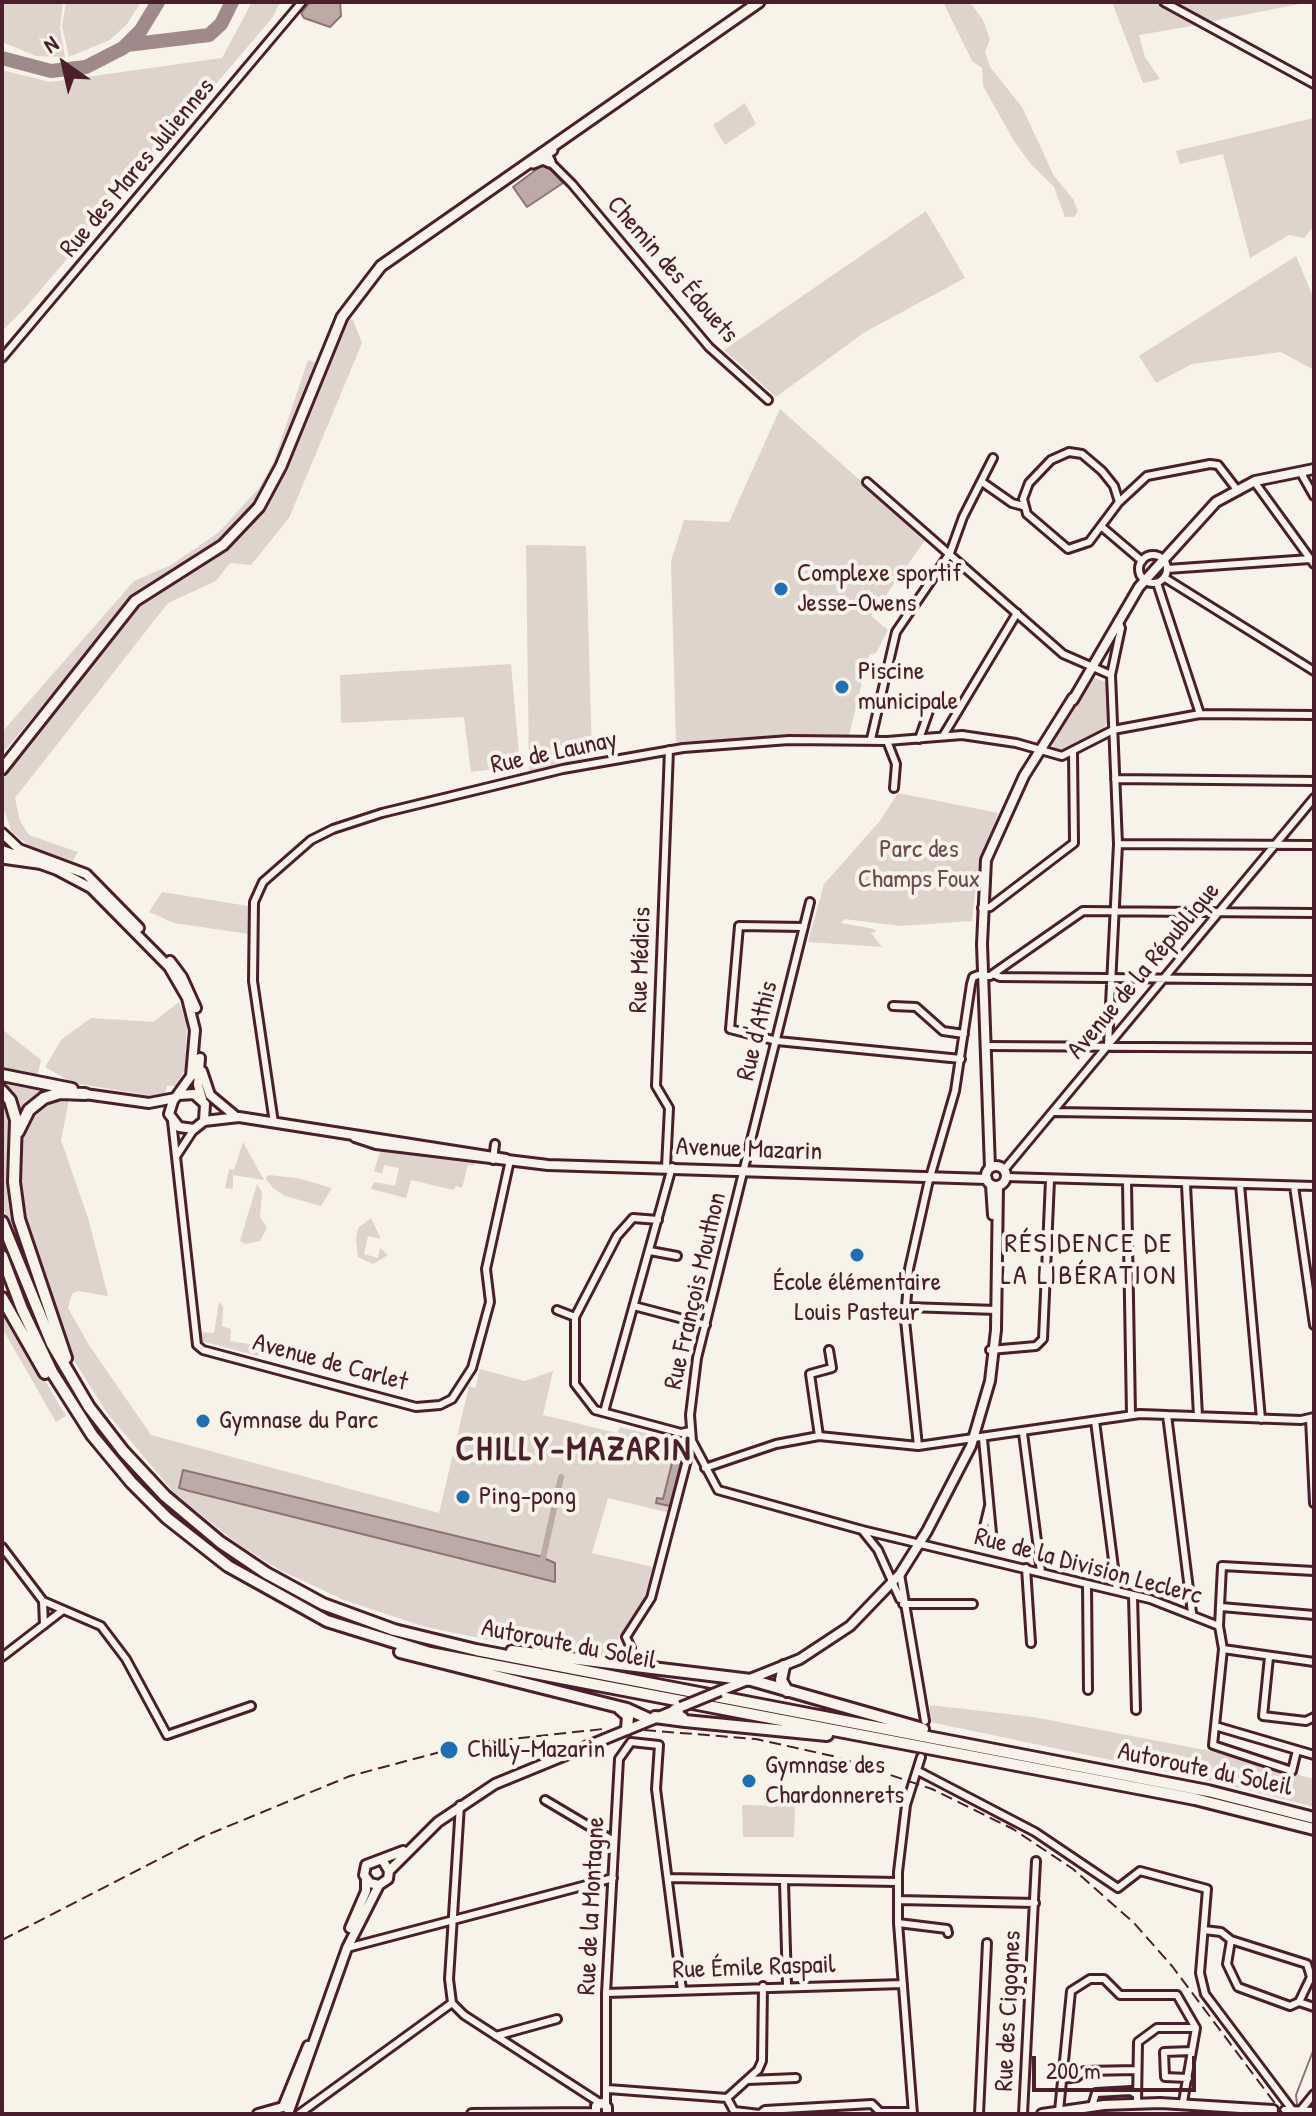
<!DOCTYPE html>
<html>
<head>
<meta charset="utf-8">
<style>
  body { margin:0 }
  #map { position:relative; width:1316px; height:2116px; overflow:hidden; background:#f7f3e8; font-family:"Patrick Hand",sans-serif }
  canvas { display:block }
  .frame { position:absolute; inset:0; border:4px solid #4a1f2b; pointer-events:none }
  .north { position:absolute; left:24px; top:24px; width:80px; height:80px; -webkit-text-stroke:6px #f7f3e8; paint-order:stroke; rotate:326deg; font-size:22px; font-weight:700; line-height:32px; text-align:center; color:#4a1f2b }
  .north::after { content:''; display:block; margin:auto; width:28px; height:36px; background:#4a1f2b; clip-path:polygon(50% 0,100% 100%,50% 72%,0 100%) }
  .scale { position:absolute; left:1032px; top:2056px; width:164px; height:36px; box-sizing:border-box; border:4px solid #4a1f2b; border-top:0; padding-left:10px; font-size:24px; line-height:28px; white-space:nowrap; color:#4a1f2b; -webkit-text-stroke:6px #f7f3e8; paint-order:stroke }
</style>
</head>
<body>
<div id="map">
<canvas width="1316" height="2116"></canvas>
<div class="frame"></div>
<div class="north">N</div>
<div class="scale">200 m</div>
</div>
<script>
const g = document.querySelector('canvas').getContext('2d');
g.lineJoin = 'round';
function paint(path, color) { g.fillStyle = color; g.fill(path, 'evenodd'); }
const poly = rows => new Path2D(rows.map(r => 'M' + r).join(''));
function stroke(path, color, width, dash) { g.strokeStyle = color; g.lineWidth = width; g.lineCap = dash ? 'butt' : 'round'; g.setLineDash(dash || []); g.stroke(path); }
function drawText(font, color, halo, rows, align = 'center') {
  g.font = font + ' "Patrick Hand",sans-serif'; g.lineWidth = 8; g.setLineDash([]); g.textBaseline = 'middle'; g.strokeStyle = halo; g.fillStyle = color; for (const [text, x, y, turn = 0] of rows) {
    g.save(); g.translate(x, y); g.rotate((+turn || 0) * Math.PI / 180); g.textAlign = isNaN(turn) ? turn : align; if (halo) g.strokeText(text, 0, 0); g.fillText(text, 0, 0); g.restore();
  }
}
paint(poly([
  [2,2,63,2,60,28,65,57,36,56,2,42],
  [66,2,141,2,127,24,110,40,69,57,62,26],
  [252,2,280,2,273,17,26,307,2,331,2,70,50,82,222,58],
  [943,2,970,2,983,20,990,40,985,51,990,67,1022,107,1054,176,1073,199,1078,211,1074,217,1065,217,1054,187,1030,163,1014,141,983,86,982,68,972,61],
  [1112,2,1155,2,1196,22,1197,25,1139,35,1145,57,1160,79,1143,83],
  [1175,2,1310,2,1208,22],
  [745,103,756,124,725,145,713,125],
  [1314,118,1314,226,1304,238,1289,235,1250,258,1223,154,1180,164,1176,151],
  [926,211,965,278,865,332,776,397,724,350],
  [1296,256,1314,299,1314,370,1281,352,1192,364,1156,383,1139,356],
  [346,318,353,320,362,343,289,518,251,565,230,563,216,581,168,603,15,798,20,821,29,835,78,852,73,861,34,850,12,832,2,805,2,779,143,603,215,559,254,523,277,488],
  [308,360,319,363,268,486,254,507,214,546,137,592,2,754,2,732,134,581,171,565,218,533,259,488,274,461],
  [780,409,926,539,871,616,888,630,876,653,869,655,849,735,676,742,671,561,684,520,729,522],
  [526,545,586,546,592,756,529,772],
  [511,664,520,766,471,772,464,717,341,723,340,675],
  [1091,677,1109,683,1108,721,1101,733,1059,752,1053,747,1053,741],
  [898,793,998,813,977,875,972,921,901,926,844,919,841,923,874,929,876,932,871,933,882,947,808,942,824,884,880,821],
  [162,892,248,906,249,934,174,923,149,912],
  [179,1002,187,1023,185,1069,176,1086,167,1086,165,1094,159,1097,73,1083,45,1067,62,1039,91,1018,153,1022],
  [2,1029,41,1060,37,1078,2,1073],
  [2,1081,35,1085,57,1090,36,1100,21,1120,13,1096,2,1086],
  [69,1100,61,1140,88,1218,108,1296,78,1291,72,1294,68,1308,89,1345,151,1435,439,1513,469,1386,475,1388,480,1369,525,1381,553,1371,543,1415,617,1433,620,1427,687,1443,670,1513,608,1498,592,1553,653,1567,642,1606,617,1641,637,1659,497,1642,422,1626,344,1600,280,1570,239,1545,175,1494,107,1413,68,1351,20,1202,17,1162,25,1126,37,1109,50,1101],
  [184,1470,310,1502,539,1556,189,1491,179,1487],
  [2,1101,13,1125,9,1163,12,1212,40,1299,36,1297,2,1204],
  [243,1142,264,1180,233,1175,233,1189,225,1188,229,1169,234,1170],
  [381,1149,386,1148,476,1162,473,1166,468,1165,462,1188,456,1186,454,1190,411,1180,406,1198,371,1189,374,1182,395,1186,399,1168,384,1165,382,1174,374,1171],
  [268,1175,297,1178,332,1188,321,1206,285,1196,273,1188,266,1179],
  [257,1184,262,1192,260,1217,267,1228,260,1241,246,1244,240,1241],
  [371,1218,381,1239,368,1236,364,1254,378,1258,380,1248,388,1255,373,1264,358,1257,356,1239,358,1228],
  [219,1302,223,1307,222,1326,231,1329,230,1341,255,1345,253,1351,259,1349,258,1356,201,1341,199,1332,214,1333],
  [2,1308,66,1416,56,1422,2,1328],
  [930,1705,1033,1717,1210,1751,1314,1779,1314,1807,1216,1782,930,1722],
  [742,1805,795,1806,794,1837,743,1837]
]), '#ded4cc');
const water = poly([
  [310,2,340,2,341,16,330,27,304,18,301,13,310,2],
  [545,163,563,183,527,207,513,187,545,163],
  [671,1440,686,1443,670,1506,656,1503,657,1498,663,1499,676,1447,670,1445,671,1440],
  [183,1470,539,1556,555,1563,555,1582,189,1491,179,1488,183,1470]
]);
paint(water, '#bcaaa7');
stroke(water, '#8e7275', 2);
stroke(poly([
  [1297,2104,1296,2095,1313,2051]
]), '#8e7275', 2);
stroke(poly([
  [543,1558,561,1477]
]), '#bcaaa7', 6);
stroke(poly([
  [127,45,209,35,221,24,232,2],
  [2,58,51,71,86,67,123,48,141,30,158,2]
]), '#a0898a', 14);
const street = poly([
  [1164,2,1314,84],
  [550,162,572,184,709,347,768,400],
  [2,358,302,2],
  [1069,452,1082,454,1102,471,1114,486,1119,502,1089,542,1068,549,1027,514,1023,499,1029,483,1051,460,1069,452],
  [1301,473,1314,496],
  [867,482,1063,654,1111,675],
  [982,482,1012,503,1023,506],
  [1256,484,1314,564],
  [1119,502,1147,476,1210,464,1218,465,1238,491],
  [1102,527,1142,561],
  '1139 569a14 14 0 1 1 28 0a14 14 0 1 1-28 0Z',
  [1167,569,1310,559],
  [1165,578,1314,671],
  [1157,583,1200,714],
  [943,736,1017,613],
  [871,739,896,632,950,553,963,517,993,458],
  [919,739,930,708],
  [887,741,896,764,894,788],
  [1115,779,1314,781],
  [1118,844,1314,845],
  [982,908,990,907,1074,843,1073,752],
  [804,927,739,926,730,1029,777,1041,961,1059],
  [993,974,1000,977,1314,980],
  [983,976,990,976,1083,911,1314,913],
  [893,1006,916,1007,943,1031,964,1034],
  [1108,1045,1118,844,1111,675,1121,628,1118,621],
  [986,1046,1314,1048],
  [1054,1112,1314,1116],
  [172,1121,197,1345,203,1350,416,1407,440,1405,452,1399,472,1368,490,1302,486,1269,510,1160],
  [274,1123,253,981,254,902,263,882,311,840,333,829,382,813,563,769,683,748,789,740,887,741,962,735,1016,743,1062,756,1113,730,1200,714,1314,715],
  [177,1155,194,1129],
  [493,1160,495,1144],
  [666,1167,669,1108,656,1086,669,750],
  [1004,1170,1314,798],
  [1006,1177,1314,1186],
  [1127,1183,1131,1415],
  [1186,1185,1198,1416],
  [1240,1185,1261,1419],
  [1294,1186,1314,1325],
  [658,1220,633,1218,617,1236,575,1317,575,1384,595,1410,681,1433,690,1431],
  [650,1251,677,1256],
  [634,1306,706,1325],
  [907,1307,997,1310],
  [557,1310,575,1317],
  [990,1350,1036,1346,1043,1339,1050,1180],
  [604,1412,672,1167],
  [1167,1415,1192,1613],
  [1310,1418,1314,1503],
  [1095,1421,1117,1591],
  [1023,1433,1041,1572],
  [819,1436,810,1374,832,1368,829,1350],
  [983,1439,992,1533,983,1531,989,1506],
  [692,1441,718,1490,862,1530,1150,1599,1219,1626,1223,1649,1213,1745,1292,1771,1297,1750],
  [918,1446,905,1320,909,1269,928,1184,955,1091,971,984,973,977,978,975],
  [705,1468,776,1444,819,1436,918,1446,1140,1414,1301,1420,1314,1417],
  [862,1530,878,1550,900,1599],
  [2,1547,43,1601,101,1626,126,1659,167,1735,251,1706],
  [1026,1568,1031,1643],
  [900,1574,925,1721],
  [1087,1584,1088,1690],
  [1133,1596,1136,1710],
  [43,1601,44,1625],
  [903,1604,973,1604],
  [1221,1607,1314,1615],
  [1219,1626,1222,1566,1314,1571],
  [631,1648,626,1637,651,1598,692,1441,690,1415,697,1358,810,902],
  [1223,1649,1314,1662],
  [2,1657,63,1610],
  [1269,1657,1263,1716,1306,1721,1314,1717],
  [1215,1726,1314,1755],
  [918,1771,1035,1832,1118,1888,1140,1871,1207,1889,1200,1973,1205,1994,1293,2111],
  [545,1800,614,1841],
  [460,1805,449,1979,452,2003,464,2015,600,2103],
  [668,1878,898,1882],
  [784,1882,787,1985],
  [898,1900,1035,1903],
  [898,1923,947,1929,948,1933],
  [1204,1930,1221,1932,1231,1940,1307,1964,1311,1977,1299,2002,1290,2006,1238,1987,1227,1964,1231,1940],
  [347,1948,613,1878],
  [606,1993,903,1984],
  [1299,2002,1314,2007],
  [496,2036,557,2019],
  [1188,2078,1165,2077,1164,2052,1192,2051],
  [1062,2079,1077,2077,1084,2071,1137,2070],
  [748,2080,796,2078],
  [608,2089,727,2098,758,2070,762,2061,763,1986],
  [727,2098,734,2111,760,2114],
  [1137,2103,1138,2042,1157,2028,1196,2028],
  [606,2105,606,1993,619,1759,631,1742,659,1745,656,1789,682,1990],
  [1092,2106,1096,2093,1131,2091,1137,2095],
  [1301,2110,1314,2094],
  [1059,2111,1071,1991,1090,1979,1104,1979,1120,1995,1177,1995,1196,2028,1183,2102],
  [299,2114,452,2003],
  [760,2114,765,2110,872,2104,880,2112,913,2112],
  [913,2114,898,1923,898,1872,906,1805,921,1757],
  [979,2114,987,1943],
  [1023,2114,1036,1861]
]);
const secondary = poly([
  [1073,700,1139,587,1216,502,1255,481,1314,469],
  [2,833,19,849,86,874,139,928],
  [2,850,57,870,91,888,169,967,187,998,195,1030,191,1076,173,1101,169,1114,179,1127,194,1129,204,1121,205,1104,194,1094,179,1095],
  [170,961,182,977,196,1008],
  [200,1058,198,1085,202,1099],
  [202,1071,210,1095,234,1115],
  [85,1094,149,1103,175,1098],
  [204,1121,239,1117,506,1159],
  [355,1137,376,1144,548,1165,987,1179],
  '986 1176a10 10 0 1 1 20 0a10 10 0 1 1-20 0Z',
  [990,1168,982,944,986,860,1024,776,1073,698],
  [991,1185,993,1215],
  [720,1691,800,1659,850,1626,900,1574,927,1531,971,1446,990,1381,996,1330,998,1186],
  [383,1861,389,1871,388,1879,379,1885,370,1883,364,1875,366,1865,403,1851],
  [389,1871,438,1822,495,1784,678,1709],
  [350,1928,366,1891,366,1880],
  [283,2107,308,2046],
  [1285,2111,1314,2112],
  [258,2114,283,2107],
  [288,2114,347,1948,379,1885],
  [472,2114,595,2113],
  [596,2114,596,2106,602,2103,607,2107,607,2114],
  [1042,2114,1104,2105,1160,2103,1273,2110]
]);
const primary = poly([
  [533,163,543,159,550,162,546,154,552,150],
  [2,769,135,601,223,545,259,507,281,466,342,317,381,266,759,2],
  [2,858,38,863]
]);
const highway = poly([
  [2,1075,72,1089],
  [2,1091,10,1100,16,1120,14,1182,19,1219,66,1358],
  [18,1132,29,1110,44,1098,60,1093,85,1094],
  [2,1222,52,1344,89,1407,123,1451,165,1496,220,1542,266,1573,323,1604,394,1630,476,1650,1208,1791,1314,1818],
  [2,1256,22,1309,52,1372,92,1435,131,1482,167,1518,228,1566,327,1621,430,1653,1195,1799,1314,1829],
  [2,1298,45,1373],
  [512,1651,751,1680,923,1729],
  [400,1652,627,1709,649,1719],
  [784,1666,781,1680,787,1691],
  [620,1709,628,1716,627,1729],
  [675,1710,685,1721,827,1735],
  [655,1717,685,1721]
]);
stroke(street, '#4a1f2b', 12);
stroke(secondary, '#4a1f2b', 14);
stroke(primary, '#4a1f2b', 15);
stroke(highway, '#4a1f2b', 16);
stroke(street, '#f7f3e8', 6);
stroke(secondary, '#f7f3e8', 8);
stroke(primary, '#f7f3e8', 9);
stroke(highway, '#f7f3e8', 10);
stroke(poly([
  [644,1730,756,1739,837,1757,932,1789,1013,1829,1073,1869,1134,1923,1172,1966,1283,2114],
  [2,1940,202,1837,350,1776,474,1743,603,1729]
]), '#4a1f2b', 2, [12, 6]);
const secondaryBridge = poly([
  [681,1707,720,1691]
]);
stroke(secondaryBridge, '#4a1f2b', 14, []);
stroke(secondaryBridge, '#f7f3e8', 8);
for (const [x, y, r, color] of [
  [781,589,8,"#1f6fb2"],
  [842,687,8,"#1f6fb2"],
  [857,1255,8,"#1f6fb2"],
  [203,1421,8,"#1f6fb2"],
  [463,1497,8,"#1f6fb2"],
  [449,1750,10,"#1f6fb2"],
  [749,1781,8,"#1f6fb2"]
]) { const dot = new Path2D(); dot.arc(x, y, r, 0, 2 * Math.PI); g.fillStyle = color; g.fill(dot); stroke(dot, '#f7f3e8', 3); }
drawText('26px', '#4a1f2b', '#f7f3e8', [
  ["Rue des Mares Juliennes",138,168,-50],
  ["Chemin des Édouets",672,270,49],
  ["Rue de Launay",554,753,-12],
  ["Rue Médicis",641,960,-88],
  ["Avenue de la République",1144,971,-50],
  ["Rue d'Athis",758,1031,-76],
  ["Avenue Mazarin",749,1150,2],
  ["Rue François Mouthon",696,1291,-77],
  ["Avenue de Carlet",330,1363,15],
  ["Rue de la Division Leclerc",1088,1567,15],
  ["Autoroute du Soleil",569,1645,11],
  ["Autoroute du Soleil",1205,1770,12],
  ["Rue de la Montagne",592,1906,-87],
  ["Rue Émile Raspail",754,1968,-2],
  ["Rue des Cigognes",1009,2011,-87]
]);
drawText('26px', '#4a1f2b', '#f7f3e8', [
  ["Complexe sportif",797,574],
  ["Jesse-Owens",797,604],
  ["Piscine",858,672],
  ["municipale",858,702],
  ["École élémentaire",857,1283,"center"],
  ["Louis Pasteur",857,1313,"center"],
  ["Gymnase du Parc",219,1421],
  ["Ping-pong",479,1497],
  ["Chilly-Mazarin",467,1750],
  ["Gymnase des",765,1766],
  ["Chardonnerets",765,1796]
], 'left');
drawText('26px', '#6f4c53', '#f7f3e8', [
  ["Parc des",919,850],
  ["Champs Foux",919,880]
]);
g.letterSpacing = '2px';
drawText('28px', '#4a1f2b', '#f7f3e8', [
  ["RÉSIDENCE DE",1089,1245],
  ["LA LIBÉRATION",1089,1277]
]);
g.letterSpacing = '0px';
g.letterSpacing = '2px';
drawText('bold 34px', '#4a1f2b', '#f7f3e8', [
  ["CHILLY-MAZARIN",574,1451]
]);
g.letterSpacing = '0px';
</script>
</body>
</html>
